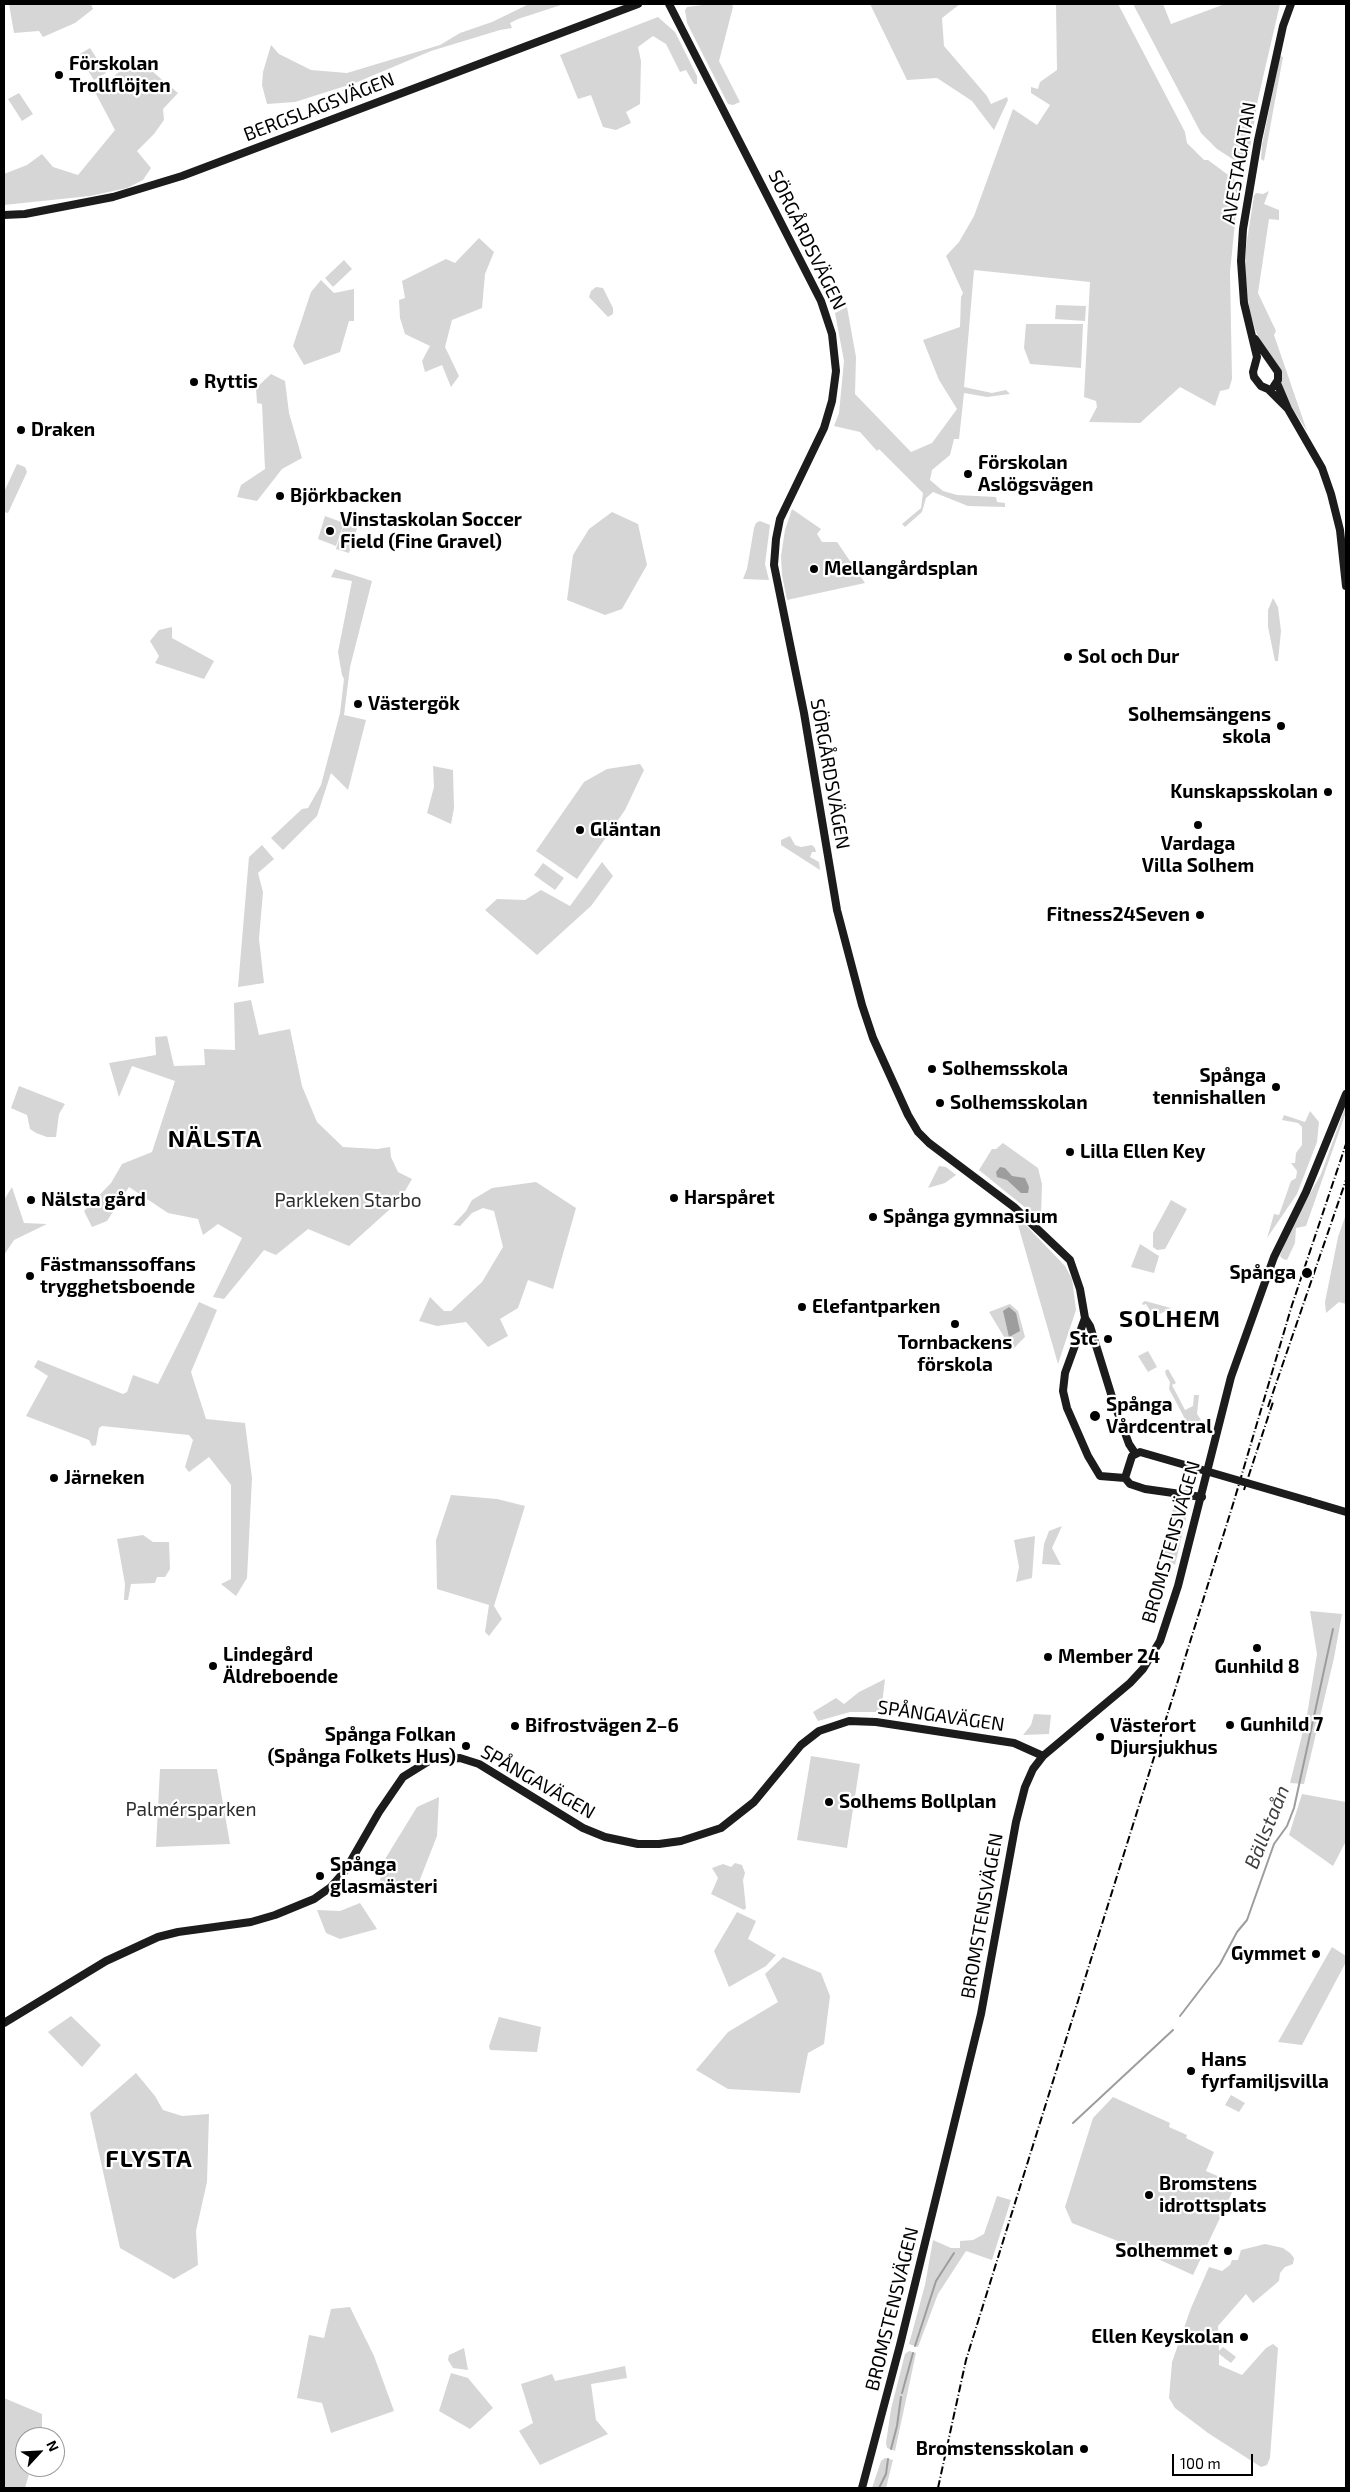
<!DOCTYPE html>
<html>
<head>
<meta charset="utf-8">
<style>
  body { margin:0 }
  #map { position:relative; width:1350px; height:2492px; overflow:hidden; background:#fff; font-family:"Exo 2",sans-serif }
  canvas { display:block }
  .frame { position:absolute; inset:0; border:5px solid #000; pointer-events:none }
  .north { position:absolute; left:15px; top:2427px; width:50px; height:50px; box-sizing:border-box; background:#fff; border:1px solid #999; border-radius:50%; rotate:65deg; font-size:14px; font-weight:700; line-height:20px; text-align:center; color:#000 }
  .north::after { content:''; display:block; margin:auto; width:18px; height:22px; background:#000; clip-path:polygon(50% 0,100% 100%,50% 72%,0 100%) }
  .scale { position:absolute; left:1172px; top:2454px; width:81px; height:22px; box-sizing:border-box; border:2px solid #000; border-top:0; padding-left:6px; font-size:15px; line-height:18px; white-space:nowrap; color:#000; -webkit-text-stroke:4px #fff; paint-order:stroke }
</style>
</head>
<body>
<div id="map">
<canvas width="1350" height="2492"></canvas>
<div class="frame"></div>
<div class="north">N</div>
<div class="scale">100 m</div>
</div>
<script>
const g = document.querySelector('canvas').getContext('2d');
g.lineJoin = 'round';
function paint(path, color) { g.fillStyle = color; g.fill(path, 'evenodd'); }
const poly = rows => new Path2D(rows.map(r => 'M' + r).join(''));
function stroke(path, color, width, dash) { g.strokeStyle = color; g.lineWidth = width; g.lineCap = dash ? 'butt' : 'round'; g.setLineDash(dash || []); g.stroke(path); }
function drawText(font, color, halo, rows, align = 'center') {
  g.font = font + ' "Exo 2",sans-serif'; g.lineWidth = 4.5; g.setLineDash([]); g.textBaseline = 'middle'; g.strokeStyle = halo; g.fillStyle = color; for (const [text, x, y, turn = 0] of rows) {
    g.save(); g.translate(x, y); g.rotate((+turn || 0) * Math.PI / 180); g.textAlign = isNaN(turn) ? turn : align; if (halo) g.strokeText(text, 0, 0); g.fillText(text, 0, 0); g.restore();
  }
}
paint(poly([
  [9,4,91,4,93,9,75,23,43,37,39,31,14,33],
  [529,4,564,4,518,19,510,23,512,28,500,30,431,51,355,83,295,102,267,104,262,85,263,72,271,45,279,54,311,70,347,73,440,45,460,33,492,22],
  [710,4,732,4,733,7,719,61,740,102,733,105,728,104,687,23,685,10,687,7],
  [870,4,960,4,942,18,944,46,987,96,991,104,1007,97,1008,100,994,130,972,101,937,78,907,80],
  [1056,4,1118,4,1185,132,1187,143,1204,160,1208,160,1239,183,1230,272,1232,379,1229,389,1220,391,1215,406,1180,387,1140,423,1089,422,1097,407,1096,401,1084,397,1090,282,974,270,964,387,992,393,1006,390,1010,394,987,397,964,393,959,439,954,439,950,455,932,470,930,480,943,491,957,495,996,497,997,502,1005,503,1005,507,968,506,933,492,926,498,922,512,905,527,902,524,921,508,923,493,879,449,877,451,860,432,834,426,839,413,844,361,835,313,847,307,856,357,855,394,911,452,932,443,957,409,939,380,923,340,960,327,961,297,963,293,946,256,959,242,974,216,1013,109,1037,125,1050,105,1031,93,1031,87,1038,89,1040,82,1057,70],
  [1133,4,1163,4,1171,24,1225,4,1280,4,1258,99,1249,154,1242,159,1234,160,1217,149,1201,133],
  [658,17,675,32,697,76,697,84,694,84,686,70,680,72,666,44,653,36,638,47,641,61,640,104,626,112,631,123,616,130,603,127,591,95,578,99,560,55],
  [90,48,106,73,94,80,78,55],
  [1280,56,1283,57,1264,161,1261,159,1262,145],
  [133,63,153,72,178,93,163,109,164,120,154,134,137,151,151,168,143,180,127,188,90,196,4,205,4,174,27,165,42,154,53,167,78,175,115,130,95,92,120,71],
  [19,93,33,114,22,121,8,99],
  [1269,191,1264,204,1279,210,1279,220,1269,219,1258,293,1276,331,1274,335,1307,431,1281,391,1282,374,1262,346,1255,329,1249,309,1245,268,1246,247,1254,196,1256,193,1263,194],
  [479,238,494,252,485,274,482,308,452,320,445,347,459,376,451,387,442,365,425,372,422,361,430,346,405,334,400,318,399,300,405,298,402,281,446,259,455,263],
  [344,260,352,269,333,287,325,278],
  [321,280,334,293,354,289,354,321,349,321,340,352,304,365,293,346,311,292],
  [596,287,603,288,613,308,613,314,608,317,589,297,591,291],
  [1056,305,1086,306,1085,321,1055,319],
  [1026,324,1083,324,1081,368,1030,364,1024,348],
  [271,374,285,381,289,413,302,458,282,469,257,501,237,497,241,485,265,469,262,404,257,403,256,388],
  [17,464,25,467,27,472,8,513,4,512,4,492],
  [792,509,821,529,817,534,822,542,837,542,865,583,787,600,782,575,781,556,785,530],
  [612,512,638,524,647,565,622,609,605,615,567,600,573,555,589,529],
  [325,516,344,523,336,546,318,539],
  [760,521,770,525,765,564,769,580,743,579,747,569,754,528,756,523],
  [344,524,357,528,349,553,336,549],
  [335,569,372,581,350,667,344,715,366,720,348,790,331,773,317,816,283,850,271,838,302,809,308,808,321,785,340,713,344,679,342,675,338,652,352,581,331,577],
  [1273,598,1278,607,1281,631,1278,661,1275,661,1268,627,1268,610],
  [172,627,172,638,214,661,204,679,155,663,159,656,150,641,159,630],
  [640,764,644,770,625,810,577,879,536,851,584,782,607,769],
  [433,766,453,770,454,808,451,824,427,813,434,787],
  [790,836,795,845,801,847,812,845,815,848,816,852,812,852,810,857,819,862,820,870,781,845,781,840],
  [262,845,274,859,258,873,263,892,259,939,264,983,238,987,249,857],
  [602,862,613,876,591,906,537,955,485,910,497,899,525,900,541,890,570,906],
  [543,863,564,878,555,890,534,875],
  [251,1000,259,1035,290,1029,302,1086,317,1122,343,1147,377,1149,390,1147,391,1157,398,1172,412,1179,399,1201,349,1246,308,1229,276,1255,264,1250,224,1299,213,1297,242,1238,218,1224,203,1235,198,1219,168,1213,129,1187,107,1221,92,1227,84,1211,111,1183,122,1164,152,1152,175,1081,132,1066,119,1097,109,1063,156,1055,155,1037,167,1036,174,1066,205,1065,204,1049,235,1050,234,1003],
  [19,1086,65,1104,59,1114,56,1137,47,1137,36,1133,30,1129,27,1115,11,1108],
  [1346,1105,1346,1112,1306,1226,1296,1228,1295,1243,1287,1260,1283,1259,1280,1256,1289,1232,1321,1174],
  [1310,1111,1319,1122,1317,1142,1297,1194,1267,1238,1274,1214,1279,1215,1291,1181,1296,1178,1297,1171,1291,1163,1295,1163,1296,1153,1302,1145,1302,1127,1298,1123,1282,1120,1284,1115,1305,1122],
  [1003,1143,1038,1168,1042,1184,1041,1217,1043,1222,979,1170,992,1149,996,1149],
  [939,1166,946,1167,956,1175,945,1183,928,1188],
  [536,1182,576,1208,553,1289,528,1280,518,1308,500,1319,508,1336,488,1347,466,1322,437,1326,419,1321,430,1297,444,1311,451,1311,482,1282,503,1247,494,1211,483,1208,472,1213,460,1226,453,1225,466,1211,472,1200,492,1188],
  [12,1187,24,1223,47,1224,14,1240,4,1255,4,1200],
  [1171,1200,1187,1209,1165,1249,1157,1250,1153,1247,1153,1233],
  [1346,1214,1346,1304,1339,1302,1326,1313,1325,1302,1338,1237],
  [1016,1218,1019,1218,1065,1266,1072,1279,1076,1310,1058,1364],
  [1140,1244,1159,1256,1154,1273,1131,1267],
  [1145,1301,1171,1308,1154,1317,1146,1304,1143,1305,1142,1303],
  [199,1302,217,1310,191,1372,206,1419,245,1423,252,1478,247,1578,236,1596,221,1584,231,1579,231,1485,209,1457,189,1472,185,1467,193,1440,189,1435,102,1426,99,1428,96,1445,92,1446,89,1440,26,1416,48,1376,34,1367,38,1360,123,1394,127,1392,133,1375,158,1384],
  [1010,1304,1018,1311,1025,1337,1012,1350,989,1312],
  [1148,1351,1157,1367,1148,1372,1138,1356],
  [1168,1369,1176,1383,1172,1385,1185,1410,1193,1406,1194,1395,1199,1395,1197,1414,1201,1420,1200,1425,1186,1421,1176,1402,1169,1389,1170,1382,1166,1375,1165,1371],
  [451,1495,497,1499,525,1506,494,1606,502,1619,489,1636,485,1632,489,1605,437,1589,436,1540],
  [1174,1503,1184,1504,1188,1510,1175,1565,1164,1557],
  [1062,1526,1052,1548,1061,1565,1042,1564,1044,1544,1049,1531],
  [143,1535,153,1542,169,1542,170,1569,165,1577,157,1577,155,1583,131,1584,128,1600,124,1600,125,1584,117,1539],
  [1035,1536,1032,1578,1016,1582,1019,1567,1014,1540],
  [1310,1611,1342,1614,1334,1658,1304,1784,1290,1783,1307,1715,1317,1654],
  [885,1679,881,1712,850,1712,818,1721,813,1712,836,1698,844,1704,859,1692],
  [1034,1714,1051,1715,1049,1734,1023,1735,1031,1725],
  [811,1756,860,1764,847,1848,797,1840],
  [160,1769,217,1769,230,1844,156,1847],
  [1302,1794,1346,1802,1346,1841,1333,1866,1289,1835],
  [439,1797,437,1836,419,1882,380,1883,382,1864,417,1807],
  [735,1863,742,1865,745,1873,743,1880,746,1908,744,1910,711,1894,718,1878,712,1868,723,1864,731,1867],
  [360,1903,377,1929,340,1939,326,1933,317,1910,340,1911],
  [737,1912,756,1921,748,1939,776,1955,766,1966,729,1987,714,1951],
  [1332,1947,1346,1956,1346,1962,1302,2045,1278,2042],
  [783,1957,821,1973,830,1996,824,2044,808,2053,800,2093,728,2089,696,2070,728,2032,778,2002,765,1974],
  [71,2016,101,2045,82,2067,48,2032],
  [499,2017,541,2027,537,2052,490,2050,489,2046],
  [136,2073,155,2096,163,2110,182,2116,209,2114,207,2182,196,2231,198,2265,174,2279,120,2248,90,2113],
  [1231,2095,1245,2103,1239,2112,1225,2105],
  [1113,2097,1170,2123,1169,2127,1187,2135,1186,2138,1214,2152,1206,2171,1236,2184,1193,2275,1123,2243,1072,2223,1065,2207,1093,2118],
  [997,2196,1011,2200,992,2260,966,2251,938,2294,918,2347,909,2344,925,2285,933,2240,951,2248,960,2248,960,2241,973,2240,984,2234],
  [1265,2244,1283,2248,1290,2253,1294,2258,1293,2264,1285,2267,1280,2273,1279,2281,1253,2303,1246,2294,1218,2326,1219,2351,1223,2347,1236,2357,1231,2363,1219,2354,1219,2365,1242,2375,1266,2348,1273,2344,1278,2348,1270,2458,1267,2465,1261,2467,1208,2433,1175,2408,1169,2398,1172,2362,1191,2308,1209,2267,1222,2271,1230,2265,1232,2260,1238,2260,1241,2250],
  [350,2307,374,2356,394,2411,331,2433,322,2403,297,2398,309,2335,324,2338,331,2309],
  [464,2348,468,2370,453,2368,448,2360,449,2355],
  [909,2351,916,2353,895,2451,887,2448,886,2443,891,2409,905,2354],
  [625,2366,627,2378,591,2384,596,2420,608,2434,540,2465,519,2431,533,2423,521,2384,552,2374,555,2381],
  [451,2373,468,2378,493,2408,470,2429,439,2411],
  [4,2398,42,2414,42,2428,40,2437,25,2437,25,2467,31,2467,25,2488,4,2488],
  [885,2458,893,2460,886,2488,872,2488,881,2461]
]), '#d6d6d6');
paint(poly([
  [1000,1167,1005,1168,1012,1176,1025,1178,1029,1187,1028,1193,1021,1193,1007,1180,997,1177,996,1172],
  [1009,1307,1016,1313,1020,1331,1009,1337,1003,1311]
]), '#9d9d9d');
stroke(poly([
  [1180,2016,1220,1964,1237,1932,1247,1920,1274,1844,1287,1826,1294,1808,1333,1629],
  [1073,2123,1173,2030],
  [915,2346,936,2281,954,2253],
  [902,2393,913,2353],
  [891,2449,897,2426,901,2397],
  [879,2488,886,2474,888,2459]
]), '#9d9d9d', 2);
stroke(poly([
  [669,4,821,301,832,334,836,371,832,401,824,428,780,519,776,539,774,565,804,713,837,910,862,1005,873,1038,908,1115,918,1132,929,1143,1014,1207,1070,1260,1080,1289,1085,1318,1065,1373,1063,1391,1067,1408,1088,1456,1100,1476,1125,1478],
  [4,215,25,214,113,197,182,176,638,4],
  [1255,339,1278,372,1278,380,1274,386],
  [1277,383,1288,409,1322,468,1331,494,1340,530,1346,586],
  [1288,409,1268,389,1261,386,1254,377,1253,372,1257,357,1244,303,1241,261,1243,229,1258,140,1283,26,1291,4],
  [1085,1318,1090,1326,1112,1397,1129,1444,1135,1453],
  [1199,1469,1140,1452,1132,1456,1125,1478,1130,1484,1145,1489,1202,1497],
  [1309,1501,1346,1512],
  [4,2023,106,1961,158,1937,178,1932,251,1922,275,1915,314,1899,331,1887,345,1871,379,1812,403,1777,432,1759,460,1758,479,1764,583,1828,605,1837,638,1844,659,1844,681,1841,721,1828,754,1802,801,1745,819,1731,849,1721,876,1722,1014,1743,1043,1756],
  [862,2488,900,2345,981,2014,1016,1822,1025,1787,1033,1769,1043,1756,1130,1683,1143,1669,1160,1641,1178,1586,1231,1377,1274,1257,1306,1192,1346,1094]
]), '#1c1c1c', 8);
stroke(poly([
  [1268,1407,1346,1180],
  [1244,1490,1273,1402],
  [938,2488,966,2360,1234,1501,1292,1305,1346,1144]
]), '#000', 2, [8, 2.5, 1, 2.5]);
stroke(poly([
  [1199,1469,1309,1501]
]), '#1c1c1c', 8);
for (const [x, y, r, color] of [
  [59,75,5,"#000"],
  [194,382,5,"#000"],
  [21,430,5,"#000"],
  [968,474,5,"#000"],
  [280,496,5,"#000"],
  [330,531,5,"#000"],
  [814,569,5,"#000"],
  [1068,657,5,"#000"],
  [358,704,5,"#000"],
  [1281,726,5,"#000"],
  [1328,792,5,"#000"],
  [1198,825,5,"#000"],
  [580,830,5,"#000"],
  [1200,915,5,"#000"],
  [932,1069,5,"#000"],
  [1276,1087,5,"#000"],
  [940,1103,5,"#000"],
  [1070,1152,5,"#000"],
  [674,1198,5,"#000"],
  [31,1200,5,"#000"],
  [873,1217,5,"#000"],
  [1307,1273,6,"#000"],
  [30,1276,5,"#000"],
  [802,1307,5,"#000"],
  [955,1324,5,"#000"],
  [1108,1339,5,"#000"],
  [1095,1416,6,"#000"],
  [54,1478,5,"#000"],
  [1257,1648,5,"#000"],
  [1048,1657,5,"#000"],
  [213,1666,5,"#000"],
  [1230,1725,5,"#000"],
  [515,1726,5,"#000"],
  [1100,1737,5,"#000"],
  [466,1746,5,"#000"],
  [829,1802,5,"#000"],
  [320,1876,5,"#000"],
  [1316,1954,5,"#000"],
  [1191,2071,5,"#000"],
  [1149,2195,5,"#000"],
  [1228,2251,5,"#000"],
  [1244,2337,5,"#000"],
  [1084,2449,5,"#000"]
]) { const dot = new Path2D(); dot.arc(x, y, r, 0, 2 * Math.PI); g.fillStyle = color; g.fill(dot); stroke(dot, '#fff', 2); }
drawText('bold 19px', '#000', '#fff', [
  ["Förskolan",69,64],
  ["Trollflöjten",69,86],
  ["Ryttis",204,382],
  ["Draken",31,430],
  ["Förskolan",978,463],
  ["Aslögsvägen",978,485],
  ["Björkbacken",290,496],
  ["Vinstaskolan Soccer",340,520],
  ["Field (Fine Gravel)",340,542],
  ["Mellangårdsplan",824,569],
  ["Sol och Dur",1078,657],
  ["Västergök",368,704],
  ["Solhemsängens",1271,715,"right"],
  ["skola",1271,737,"right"],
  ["Kunskapsskolan",1318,792,"right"],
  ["Gläntan",590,830],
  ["Vardaga",1198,844,"center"],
  ["Villa Solhem",1198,866,"center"],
  ["Fitness24Seven",1190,915,"right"],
  ["Solhemsskola",942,1069],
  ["Spånga",1266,1076,"right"],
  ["tennishallen",1266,1098,"right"],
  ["Solhemsskolan",950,1103],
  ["Lilla Ellen Key",1080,1152],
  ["Harspåret",684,1198],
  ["Nälsta gård",41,1200],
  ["Spånga gymnasium",883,1217],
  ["Fästmanssoffans",40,1265],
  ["trygghetsboende",40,1287],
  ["Spånga",1296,1273,"right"],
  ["Elefantparken",812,1307],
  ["Stc",1098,1339,"right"],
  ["Tornbackens",955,1343,"center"],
  ["förskola",955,1365,"center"],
  ["Spånga",1106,1405],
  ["Vårdcentral",1106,1427],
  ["Järneken",64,1478],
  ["Lindegård",223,1655],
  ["Äldreboende",223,1677],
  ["Member 24",1058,1657],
  ["Gunhild 8",1257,1667,"center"],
  ["Gunhild 7",1240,1725],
  ["Bifrostvägen 2–6",525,1726],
  ["Västerort",1110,1726],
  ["Djursjukhus",1110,1748],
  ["Spånga Folkan",456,1735,"right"],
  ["(Spånga Folkets Hus)",456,1757,"right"],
  ["Solhems Bollplan",839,1802],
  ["Spånga",330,1865],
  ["glasmästeri",330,1887],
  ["Gymmet",1306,1954,"right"],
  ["Hans",1201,2060],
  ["fyrfamiljsvilla",1201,2082],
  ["Bromstens",1159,2184],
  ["idrottsplats",1159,2206],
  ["Solhemmet",1218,2251,"right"],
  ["Ellen Keyskolan",1234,2337,"right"],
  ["Bromstensskolan",1074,2449,"right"]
], 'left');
drawText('19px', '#000', '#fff', [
  ["BERGSLAGSVÄGEN",319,107,-21],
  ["AVESTAGATAN",1239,163,-80],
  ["SÖRGÅRDSVÄGEN",807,240,64],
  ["SÖRGÅRDSVÄGEN",830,774,80],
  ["BROMSTENSVÄGEN",1171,1542,-74],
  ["SPÅNGAVÄGEN",941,1716,8],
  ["SPÅNGAVÄGEN",538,1782,30],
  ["BROMSTENSVÄGEN",982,1916,-80],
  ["BROMSTENSVÄGEN",892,2309,-76]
]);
drawText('19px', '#2d2d2d', '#fff', [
  ["Parkleken Starbo",348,1201],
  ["Palmérsparken",191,1810]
]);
drawText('italic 20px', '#3e3e3e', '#fff', [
  ["Bällstaån",1267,1827,-68]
]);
g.letterSpacing = '1px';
drawText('bold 24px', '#000', '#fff', [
  ["NÄLSTA",215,1139],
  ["SOLHEM",1170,1319],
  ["FLYSTA",149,2159]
]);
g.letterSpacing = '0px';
</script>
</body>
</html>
